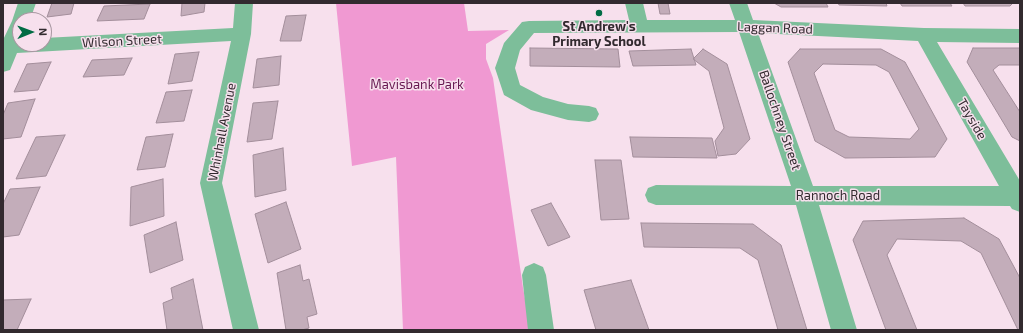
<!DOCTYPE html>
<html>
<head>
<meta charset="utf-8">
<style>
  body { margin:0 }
  #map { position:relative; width:1023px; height:333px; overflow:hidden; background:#f7e0ed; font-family:"Exo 2",sans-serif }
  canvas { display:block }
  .frame { position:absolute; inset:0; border:4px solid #322a2f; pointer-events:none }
  .north { position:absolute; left:12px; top:12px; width:40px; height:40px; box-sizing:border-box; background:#f7e0ed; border:1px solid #a897a1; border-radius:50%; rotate:89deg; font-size:11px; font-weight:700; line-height:16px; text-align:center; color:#322a2f }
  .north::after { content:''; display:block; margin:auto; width:14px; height:18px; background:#006c44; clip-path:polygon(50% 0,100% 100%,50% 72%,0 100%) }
</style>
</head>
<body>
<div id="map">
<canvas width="1023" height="333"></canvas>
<div class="frame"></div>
<div class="north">N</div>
</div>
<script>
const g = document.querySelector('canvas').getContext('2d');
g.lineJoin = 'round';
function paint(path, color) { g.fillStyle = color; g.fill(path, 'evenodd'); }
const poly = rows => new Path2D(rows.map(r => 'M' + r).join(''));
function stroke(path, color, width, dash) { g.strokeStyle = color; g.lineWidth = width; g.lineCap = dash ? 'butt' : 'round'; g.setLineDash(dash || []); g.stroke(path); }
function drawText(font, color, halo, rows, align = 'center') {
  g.font = font + ' "Exo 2",sans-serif'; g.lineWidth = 3; g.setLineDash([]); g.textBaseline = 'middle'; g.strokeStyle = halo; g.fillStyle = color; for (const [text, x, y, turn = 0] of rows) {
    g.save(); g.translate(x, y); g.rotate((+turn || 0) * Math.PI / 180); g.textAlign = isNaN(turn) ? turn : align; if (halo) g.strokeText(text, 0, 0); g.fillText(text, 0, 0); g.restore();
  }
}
paint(poly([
  [336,3,464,3,468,31,509,30,486,44,486,59,493,78,523,288,531,330,403,330,396,157,352,166]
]), '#f099d2');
const building = poly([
  [52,3,74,3,71,14,47,17,52,3],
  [182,3,205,3,204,12,181,16,182,3],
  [658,3,668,3,670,14,660,14,658,3],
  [774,3,826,3,828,7,781,7,774,3],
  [838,3,886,3,887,6,839,5,838,3],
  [900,3,950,3,952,6,902,6,900,3],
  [963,3,1013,3,1010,6,965,6,963,3],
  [150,4,144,19,97,21,104,6,150,4],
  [306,15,301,41,280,41,286,16,306,15],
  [530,48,618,49,620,67,530,66,530,48],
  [973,48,1020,48,1020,65,999,65,993,70,1020,112,1020,141,1012,137,967,62,973,48],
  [691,49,696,65,633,66,629,51,691,49],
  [703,49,727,64,750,139,736,154,718,156,715,141,724,128,709,71,693,59,703,49],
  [800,49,881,49,905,62,947,139,935,157,845,158,815,141,788,62,800,49],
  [823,64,876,65,889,72,919,129,910,139,849,137,835,130,814,73,823,64],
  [199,52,192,81,168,84,175,54,199,52],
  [281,56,279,85,253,88,257,59,281,56],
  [132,58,124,75,83,77,92,60,132,58],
  [51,62,38,90,14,92,27,64,51,62],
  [192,90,184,121,156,123,166,92,192,90],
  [35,99,21,137,3,139,3,115,8,103,35,99],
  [278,101,272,139,247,142,253,103,278,101],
  [173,134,165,167,137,170,146,137,173,134],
  [65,135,46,176,16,179,36,137,65,135],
  [630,137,712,138,717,158,633,157,630,137],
  [283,148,286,190,255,197,253,155,283,148],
  [595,160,621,160,629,219,601,220,595,160],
  [163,179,164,216,130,226,131,187,163,179],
  [40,187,19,235,3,237,3,204,10,189,40,187],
  [286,202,301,249,268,263,255,214,286,202],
  [551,203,570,237,548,246,531,210,551,203],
  [964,218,999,239,1020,278,1020,330,1018,330,981,253,961,241,897,239,887,255,917,330,886,330,853,240,863,221,964,218],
  [176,222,183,260,150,273,144,235,176,222],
  [641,223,753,224,781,245,807,330,778,330,758,260,740,248,644,247,641,223],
  [300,265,303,281,309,279,317,314,307,317,309,328,302,330,286,330,277,273,300,265],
  [193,279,203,330,167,330,163,303,173,299,171,288,193,279],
  [631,280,649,330,596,330,584,290,631,280],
  [31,299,17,330,3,330,3,300,31,299]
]);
paint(building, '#c3adba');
stroke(building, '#a38e9b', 1);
paint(poly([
  [18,3,36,3,30,20,20,20,20,44,44,44,44,38,233,28,235,3,253,3,251,34,222,183,259,330,233,330,200,183,231,41,17,53,10,70,3,72,3,40,12,21,18,3],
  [625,3,643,3,647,20,735,20,729,3,747,3,753,20,924,28,1020,29,1020,43,937,42,1020,181,1020,212,1012,209,1010,206,819,205,857,330,831,330,796,205,656,205,648,202,645,195,648,188,656,185,791,186,739,32,534,33,520,50,515,68,520,85,543,97,568,104,589,106,596,108,599,114,596,120,589,122,568,120,531,110,504,95,495,68,504,43,522,22,529,21,629,20,625,3],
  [758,33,918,41,999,186,813,186,758,33],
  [534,263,543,267,546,275,554,330,528,330,522,275,525,267,534,263]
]), '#7dbe9a');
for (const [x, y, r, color] of [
  [599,13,4,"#006c44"]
]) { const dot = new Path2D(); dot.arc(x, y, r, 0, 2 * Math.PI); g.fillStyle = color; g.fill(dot); stroke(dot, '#f7e0ed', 1.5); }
drawText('bold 13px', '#322a2f', '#f7e0ed', [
  ["St Andrew's",599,27],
  ["Primary School",599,42]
]);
drawText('13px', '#322a2f', '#f7e0ed', [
  ["Laggan Road",775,28,2],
  ["Wilson Street",122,41,-3],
  ["Tayside",972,119,60],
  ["Ballochney Street",780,120,71],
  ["Whinhall Avenue",222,132,-79],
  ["Rannoch Road",838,196]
]);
drawText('13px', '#671851', '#f7e0ed', [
  ["Mavisbank Park",417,85]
]);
</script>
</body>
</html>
